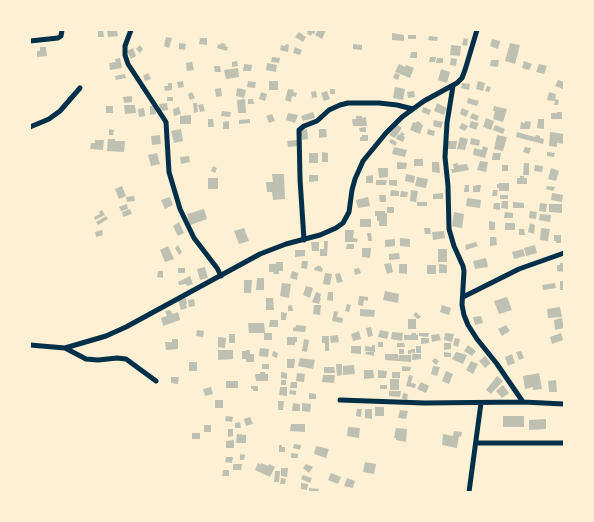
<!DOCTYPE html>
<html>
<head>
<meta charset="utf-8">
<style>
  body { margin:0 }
  #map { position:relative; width:594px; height:522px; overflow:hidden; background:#fdf0d5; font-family:Manrope,sans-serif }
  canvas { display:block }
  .frame { position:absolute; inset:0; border:31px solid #fdf0d5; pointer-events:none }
</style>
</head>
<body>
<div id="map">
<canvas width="594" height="522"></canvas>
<div class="frame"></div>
</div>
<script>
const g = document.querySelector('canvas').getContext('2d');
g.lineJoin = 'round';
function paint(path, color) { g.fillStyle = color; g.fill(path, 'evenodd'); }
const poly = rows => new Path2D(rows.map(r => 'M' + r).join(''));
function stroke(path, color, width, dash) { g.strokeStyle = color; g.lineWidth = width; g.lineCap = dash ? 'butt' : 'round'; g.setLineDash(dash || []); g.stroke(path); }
paint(poly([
  [98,30,103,30,104,37,98,37],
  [107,30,117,30,118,36,108,37],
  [305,30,316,30,314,34,312,33,311,36,307,34,308,32],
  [318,30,326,30,322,39,315,35],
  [299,32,306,37,303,42,295,37],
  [392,33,404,35,404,41,392,40],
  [408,35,416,35,416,39,408,39],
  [429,36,438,37,437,41,428,40],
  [166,37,172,38,169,48,164,46],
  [200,38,207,38,207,45,199,44],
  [464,38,468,39,467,46,462,45],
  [492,39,500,41,498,49,490,46],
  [179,43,186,44,185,50,179,49],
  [221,43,226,44,225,46,228,47,227,51,217,48,218,44,220,45],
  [510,43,520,45,515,64,505,61],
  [286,44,289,45,288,52,280,50,281,45,285,46],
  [353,44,362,45,362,50,353,49],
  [140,45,143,49,140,53,136,49],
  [451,45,461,46,460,56,450,55],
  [40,47,46,47,47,56,37,57,37,51,40,51],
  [295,47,302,50,300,55,293,53],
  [133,48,136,56,131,59,127,51],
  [411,52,417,52,417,58,410,58],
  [272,57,280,58,279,63,271,62],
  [430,57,436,57,435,62,429,62],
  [120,58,122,68,110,70,109,63,116,62,115,59],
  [437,58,443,58,443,63,436,63],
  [451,58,457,59,456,66,450,65],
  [491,60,499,60,498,67,490,66],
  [237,61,238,66,232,67,232,62],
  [524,61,532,64,529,70,522,68],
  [192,62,194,70,187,71,186,63],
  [267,63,277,65,276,72,266,70],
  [244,64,252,65,251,71,243,71],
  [399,64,405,67,406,65,414,68,410,78,395,72],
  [539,64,547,66,544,74,536,72],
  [214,66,220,66,221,72,215,72],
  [238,68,239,77,226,79,224,70],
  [441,69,450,72,447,83,438,80],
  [148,73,151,79,145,81,143,76],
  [395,73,400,75,398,80,393,78],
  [125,74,126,78,116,80,115,76],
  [558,80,564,82,563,89,555,86],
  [183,81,184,87,178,88,177,82],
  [248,81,256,82,255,88,247,87],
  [269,81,278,81,278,90,269,90],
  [478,81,485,83,483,91,476,89],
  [168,83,172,83,172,90,165,91,164,86,168,86],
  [462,83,470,84,469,90,461,88],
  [487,86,491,87,489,92,485,91],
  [395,87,405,89,403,100,393,98],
  [221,88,222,96,216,97,215,89],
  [237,88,246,90,244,98,236,96],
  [288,89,294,90,293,92,297,93,296,97,292,96,291,102,285,100],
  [330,89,335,89,335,94,330,94],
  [316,91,317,97,312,98,311,92],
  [327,91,330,99,324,101,321,93],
  [414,91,415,97,408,98,407,92],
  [192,92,195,98,190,100,188,94],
  [261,92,267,94,265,101,259,99],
  [549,92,556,94,555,99,559,100,558,105,554,105,555,101,547,100],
  [132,96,132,102,124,103,123,97],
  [167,97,173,97,173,101,167,101],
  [468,98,479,101,477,106,467,103],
  [245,99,246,113,238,113,237,100],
  [248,99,253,99,254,104,248,104],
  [167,103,168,110,161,111,159,104],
  [193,103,197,103,198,112,194,113],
  [437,103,447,108,444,115,434,111],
  [203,104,205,111,200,112,198,105],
  [124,105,135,105,136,113,125,114],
  [106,106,113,106,113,113,106,113],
  [150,106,153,106,153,108,155,107,156,114,150,115],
  [494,106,507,109,503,122,493,119,495,111,493,111],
  [179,107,181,114,174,116,173,109],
  [423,107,431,110,429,115,422,112],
  [144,108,145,116,139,117,138,109],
  [462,108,469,111,466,117,460,114],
  [222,111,231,112,230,117,221,116],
  [313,112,315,118,303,121,301,116],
  [557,112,562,112,562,119,551,119,551,113,557,113],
  [288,113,298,115,295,123,286,120],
  [472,113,479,116,477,121,470,118],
  [272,114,275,121,269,123,266,116],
  [191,115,191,124,180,124,180,116],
  [356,116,362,116,362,118,366,117,367,126,353,126,352,119,356,119],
  [486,118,494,121,491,130,483,127],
  [208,119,213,119,214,127,208,127],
  [250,119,250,123,239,124,239,120],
  [538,119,544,119,544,129,537,128],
  [434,120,443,122,441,128,433,126],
  [229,121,229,129,223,129,223,122],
  [417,121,421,123,421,124,423,125,420,134,410,130,413,122,416,123],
  [471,121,479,123,476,130,469,127],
  [525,121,531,122,530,129,520,129,521,122,525,123],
  [462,123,468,126,465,131,459,128],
  [396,124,402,128,395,138,389,135],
  [495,125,505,129,503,134,493,130],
  [366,127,366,132,360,132,359,128],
  [109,129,114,130,113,135,109,135],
  [181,129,183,141,174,143,171,131],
  [307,129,308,139,302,140,300,130],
  [319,129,326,129,327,137,319,138],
  [428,129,435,131,434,136,427,134],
  [401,132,405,134,403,136,405,137,403,142,396,139,398,134,400,135],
  [517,132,535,137,536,135,540,136,540,138,544,139,543,144,516,137],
  [550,132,564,134,563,144,557,143,557,147,549,146],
  [160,135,161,144,152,145,151,136],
  [362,135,368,135,368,141,360,141,360,137,362,137],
  [497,135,507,137,503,151,494,149],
  [460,137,468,139,465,150,457,149],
  [471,138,480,140,479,146,470,144],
  [108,139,115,139,115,141,125,141,124,152,107,151],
  [391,139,397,142,395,146,389,142],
  [95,140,104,140,103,150,90,149,91,143,95,143],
  [298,140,299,146,288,147,287,141],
  [448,141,457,141,456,149,448,149],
  [483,146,488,148,485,158,473,155,474,148,482,150],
  [394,147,407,150,405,157,392,154],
  [525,147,531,148,529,154,523,152],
  [322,152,328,153,328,162,322,162],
  [547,152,555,153,554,157,547,156],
  [157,153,160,164,151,166,148,155],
  [309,153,318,153,318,163,309,163],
  [493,153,501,153,500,160,492,160],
  [189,156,190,162,181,164,180,157],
  [414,159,423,159,423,166,414,166],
  [480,161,488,162,486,172,477,170],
  [397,162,407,163,406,169,397,169],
  [432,162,439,162,440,173,432,172],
  [458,163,458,165,467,164,469,170,452,173,451,169,454,169,453,164],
  [524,163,529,163,529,175,523,175],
  [502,165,508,165,508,171,502,171],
  [535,165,543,166,542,172,534,171],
  [213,166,217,168,215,173,211,171],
  [378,168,388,168,388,177,379,178],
  [551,168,559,171,556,181,548,179],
  [272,174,284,174,285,199,273,200,272,192,267,192,266,182,273,182],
  [406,174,415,176,414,183,405,181],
  [309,175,318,175,318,181,309,182],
  [373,175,373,183,366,183,366,176],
  [520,176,524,176,524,178,527,178,527,184,517,184,517,178,520,178],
  [417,177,428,179,426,188,415,186],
  [208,178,218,178,218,189,208,189],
  [376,180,387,180,386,185,376,185],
  [389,180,397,180,397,186,389,185],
  [499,183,509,183,509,191,499,191,499,188,497,188,497,184,499,184],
  [465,185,469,185,469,192,464,192],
  [476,185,481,185,480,192,473,192,473,186,476,186],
  [122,186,126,196,119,199,115,189],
  [547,186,555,187,553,191,546,189],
  [391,190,399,191,399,196,390,196],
  [411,190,418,191,416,202,410,201],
  [493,190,498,190,497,196,492,196],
  [401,191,408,192,407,197,400,197],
  [443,193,443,199,433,199,433,194],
  [552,193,563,195,562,202,551,200],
  [379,195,386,195,386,202,380,202],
  [500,195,508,195,508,199,500,199],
  [134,196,135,201,127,202,126,197],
  [170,197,173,205,165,209,161,200],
  [368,197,370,206,358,208,356,200],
  [467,198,481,200,480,208,466,206],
  [502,201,508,201,508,209,501,208],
  [417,202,427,202,427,206,417,206],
  [513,202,524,203,524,208,513,208],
  [494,203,500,203,500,210,493,209],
  [540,203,547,204,546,212,539,211],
  [127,204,128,209,121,211,119,207],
  [549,204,562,204,562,213,549,212],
  [387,207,394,207,394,213,387,213],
  [130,209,132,214,123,217,122,212],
  [204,209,207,219,190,225,187,214],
  [102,210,105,215,95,220,94,217,100,214,99,212],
  [375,211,385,211,385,213,387,213,387,226,379,226,379,221,377,221,377,216,375,216],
  [530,211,537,212,536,219,529,218],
  [454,212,464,214,462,228,452,226],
  [505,212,513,213,513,218,504,218],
  [540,214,551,215,550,222,539,220],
  [106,216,108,219,98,225,96,222],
  [360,219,371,219,371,227,360,227],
  [489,221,495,222,495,230,489,230],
  [179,222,184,233,178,236,173,226],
  [505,223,515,223,515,230,505,230],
  [530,223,535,225,534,234,528,232],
  [244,228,249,241,239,244,234,231],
  [424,228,430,228,431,234,425,234],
  [541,228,550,229,548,241,540,240],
  [519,229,524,229,525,235,519,235],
  [102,230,103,235,96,237,95,232],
  [345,230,354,230,353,238,358,239,357,242,345,242],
  [444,231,445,238,433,240,432,232],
  [367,233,371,233,372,241,368,241],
  [554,235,561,235,561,243,556,243,556,241,554,241],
  [490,237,496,237,497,245,490,246],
  [400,238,410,239,410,247,400,246],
  [395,239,395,246,385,247,385,240],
  [324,241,328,241,327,256,320,256,320,249,324,249],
  [311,242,319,242,319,251,312,251],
  [476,242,478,246,466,250,465,245],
  [347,244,354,244,354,249,346,249],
  [178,245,182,252,179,255,175,248],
  [535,245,537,253,526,256,524,248],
  [168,246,174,259,165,262,160,250],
  [362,248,371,248,370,258,362,257],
  [438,249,447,249,447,262,438,262],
  [523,249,525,256,514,259,512,252],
  [295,250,305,250,305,256,295,257],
  [399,253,400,259,389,260,389,254],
  [486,258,488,267,475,269,473,261],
  [302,261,308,261,307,269,301,268],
  [276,262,283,262,283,271,279,271,279,274,274,274,273,272,269,272,269,264,276,264],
  [391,263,393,272,387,274,384,264],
  [560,263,564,263,564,272,557,271,557,265,560,265],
  [399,264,407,264,407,274,399,273],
  [439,264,447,265,447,273,439,273],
  [427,265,436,265,436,274,427,274],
  [317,266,321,266,321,268,323,268,322,272,314,270,315,267,317,267],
  [205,267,208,278,200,280,197,269],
  [178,268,185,268,185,273,178,273],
  [359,268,361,273,355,275,354,269],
  [158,271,163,271,163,278,157,277],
  [292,271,298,273,297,280,290,278],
  [325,273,332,274,330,285,323,284],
  [340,273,343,282,337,283,335,274],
  [190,276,193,284,187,286,186,284,179,285,178,282],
  [257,278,264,278,264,290,256,290],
  [244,280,252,280,251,293,244,293],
  [560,281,564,281,564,290,560,290],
  [282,283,291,284,289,298,280,296],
  [555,283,556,288,543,290,542,285],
  [306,286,313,288,310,298,303,295],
  [385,291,399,294,398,303,383,300],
  [316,292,321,294,320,298,321,298,319,304,312,302],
  [328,292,333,292,333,301,327,300],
  [359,296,368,297,368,301,364,300,363,306,358,305],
  [507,297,512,310,499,314,494,301],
  [186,298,187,304,186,304,187,308,181,310,178,300],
  [266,298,273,298,274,310,266,310],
  [194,299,195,306,189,307,188,300],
  [347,304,351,305,349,312,345,311],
  [292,305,293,311,288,311,288,306],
  [314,305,321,305,320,315,313,314],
  [442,305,451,308,449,315,440,312],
  [560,307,562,317,548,318,547,309],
  [360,309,375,310,374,317,360,316],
  [170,310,173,314,178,312,180,320,163,326,161,318,167,316,165,311],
  [334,311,338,312,337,317,343,318,342,323,332,321],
  [281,312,287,313,286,320,281,320],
  [416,312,421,317,418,319,413,315],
  [481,316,483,323,475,325,473,317],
  [562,318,564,328,555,330,554,320],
  [408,319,416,319,416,329,408,329],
  [270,320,278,320,278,327,269,327],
  [248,323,264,323,265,333,249,333],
  [296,325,306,326,305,332,293,331,293,327,295,328],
  [506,325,510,331,502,336,498,329],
  [371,327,373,336,368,337,366,328],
  [197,330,204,331,203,337,196,336],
  [380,330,389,332,387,339,378,337],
  [359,331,361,339,353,341,351,334],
  [392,332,403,333,402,341,391,339],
  [264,333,272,333,272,340,264,340],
  [412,333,416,333,416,335,418,334,418,340,404,340,404,335,411,335],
  [419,333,429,333,428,337,419,336],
  [445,333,454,334,452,342,444,340],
  [561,333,563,340,552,344,550,337],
  [229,334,235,334,235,343,229,343],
  [439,334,441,340,432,342,431,335],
  [338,335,339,342,331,343,330,336],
  [322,336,329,336,329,351,325,351,325,343,322,343],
  [218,337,226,338,225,348,218,347],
  [287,337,297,337,297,342,295,342,295,345,287,345],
  [421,338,429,338,429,343,421,344],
  [455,338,460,339,458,347,453,345],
  [172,339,178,339,178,349,166,350,165,342,172,342],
  [304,339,309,340,307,352,302,351],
  [378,342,383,342,383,347,378,347],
  [397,343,404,343,405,347,397,347],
  [444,343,451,343,451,349,444,350],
  [372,345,375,345,375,352,365,351,365,346,372,347],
  [468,345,476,351,472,356,464,351],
  [351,346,361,346,361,354,351,353],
  [416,346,421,346,421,353,416,353],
  [260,348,269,349,268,357,259,356],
  [399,349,404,349,404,354,399,354],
  [411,349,415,349,415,353,412,353,411,352,411,354,408,354,408,350,411,350],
  [218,350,233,350,233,359,218,360],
  [246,350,250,350,250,354,254,354,254,362,246,362,246,359,242,359,242,351,246,351],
  [273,351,278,353,277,358,272,356],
  [521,351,524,358,519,360,516,352],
  [366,352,374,352,374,356,365,354],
  [444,352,451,353,451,357,444,357],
  [456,352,467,355,463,364,452,359],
  [385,354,398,354,398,361,385,360],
  [412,354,421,354,421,359,412,360],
  [512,354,515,363,508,366,505,357],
  [399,355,411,355,411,362,398,361],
  [485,356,491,363,485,368,479,361],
  [300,358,315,360,313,369,298,366],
  [435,358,439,361,436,365,432,361],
  [287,359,295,359,294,368,287,368],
  [471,361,478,364,473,374,466,370],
  [189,362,197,362,197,371,189,371],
  [262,364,269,364,269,369,262,369],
  [336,364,342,364,342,375,337,376],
  [354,365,355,374,343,375,343,366],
  [402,366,411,367,410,371,402,371],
  [433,366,440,367,437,376,431,374],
  [324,367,334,367,335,373,324,373],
  [364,370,373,370,374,378,364,379],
  [378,370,387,371,386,378,378,378],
  [446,371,453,374,449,384,442,381],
  [260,372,265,372,265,374,268,374,268,381,256,381,255,374,260,374],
  [281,372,287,373,287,379,281,378],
  [392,372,400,372,400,378,392,378],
  [297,373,305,374,304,382,296,381],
  [539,373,542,389,533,390,533,387,525,389,523,376],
  [323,375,335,375,334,383,322,382],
  [409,375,413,376,411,383,416,384,415,388,406,386],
  [497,376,503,381,491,394,486,390],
  [171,377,179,377,178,384,171,383],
  [390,379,399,379,399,390,390,390],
  [281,380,286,380,286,385,281,385],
  [556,380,557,392,549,392,548,381],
  [226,381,238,381,238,388,226,388],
  [291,382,297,382,297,388,290,388],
  [421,382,429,386,426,393,417,389],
  [380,385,387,385,387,389,380,389],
  [503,385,509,393,502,398,496,391],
  [251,386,258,386,258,391,253,391,253,389,251,389],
  [211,387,213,394,205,396,203,389],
  [280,387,287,387,287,396,279,395],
  [290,390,296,391,296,395,289,394],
  [389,391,401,391,400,397,389,396],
  [309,393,316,394,316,399,309,399],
  [403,393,408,394,407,400,402,399],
  [215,400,223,400,223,408,215,408],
  [278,401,284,401,283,410,278,410],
  [293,403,300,404,300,411,292,411],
  [302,403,311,404,310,412,302,411],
  [375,407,384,407,384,416,375,416],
  [357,409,362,409,361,417,356,416],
  [365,409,372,409,372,419,365,418],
  [400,410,408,411,406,419,398,418],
  [226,416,233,417,232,422,225,421],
  [503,416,524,416,524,427,503,427],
  [250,417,253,424,246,426,244,419],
  [546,419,546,429,529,430,529,420],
  [240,422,241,428,235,428,235,423],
  [291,424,305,424,305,432,290,431],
  [204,425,211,425,211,432,204,432],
  [348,427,360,428,359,438,347,436],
  [396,428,407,429,406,442,396,440,396,438,394,438],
  [228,429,233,429,233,436,228,437],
  [454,431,462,432,461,437,459,436,457,448,442,445,443,434,453,436],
  [192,433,200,433,200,439,192,439],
  [237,434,246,435,246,443,236,443],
  [234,440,234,448,226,448,226,441],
  [294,444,301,445,300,450,293,448],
  [279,445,282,445,282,447,285,447,285,452,279,452],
  [316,446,329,449,326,458,314,454],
  [291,453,298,454,298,458,291,458],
  [240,454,245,455,244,460,240,460],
  [226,457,233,457,232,463,225,462],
  [365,462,376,464,374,474,363,472],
  [258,463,261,465,261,463,268,466,269,464,275,467,270,477,255,470],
  [233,464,242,464,241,470,233,470],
  [306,464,313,467,309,473,303,468],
  [281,468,288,468,287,477,281,476],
  [223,470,229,470,229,476,222,476],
  [275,471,280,471,279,482,274,482],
  [331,473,341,477,338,484,328,480],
  [303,475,312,478,310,483,301,479],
  [281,478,286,479,285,484,280,484],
  [347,478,355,481,353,488,344,486],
  [301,483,308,484,307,490,301,489],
  [309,488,319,489,318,492,309,492]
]), '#bec0b2');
stroke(poly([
  [131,30,125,46,125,55,128,64,166,122,169,172,180,209,194,238,217,268,221,276],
  [30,41,58,38,61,36,62,30],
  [453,86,447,123,445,157,448,186,449,229,454,246,463,266,464,271,462,305,464,315,468,325,477,339,497,364,523,402],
  [30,127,49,119,60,111,80,88],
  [304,240,300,179,299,130,304,126,317,121,329,110,340,105,348,103,379,103,397,105,413,109],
  [463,297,519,269,564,253],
  [30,345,65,348,106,336,126,327,260,254,286,244,320,235,336,228,343,223,349,212,352,190,355,179,363,161,386,133,402,117,424,101,457,83,462,78,465,70,477,30],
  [65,348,86,359,98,360,117,358,126,359,156,381],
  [340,400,424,403,523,402,564,404],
  [476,443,564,443],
  [469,492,481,403]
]), '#003049', 5);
</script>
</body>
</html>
